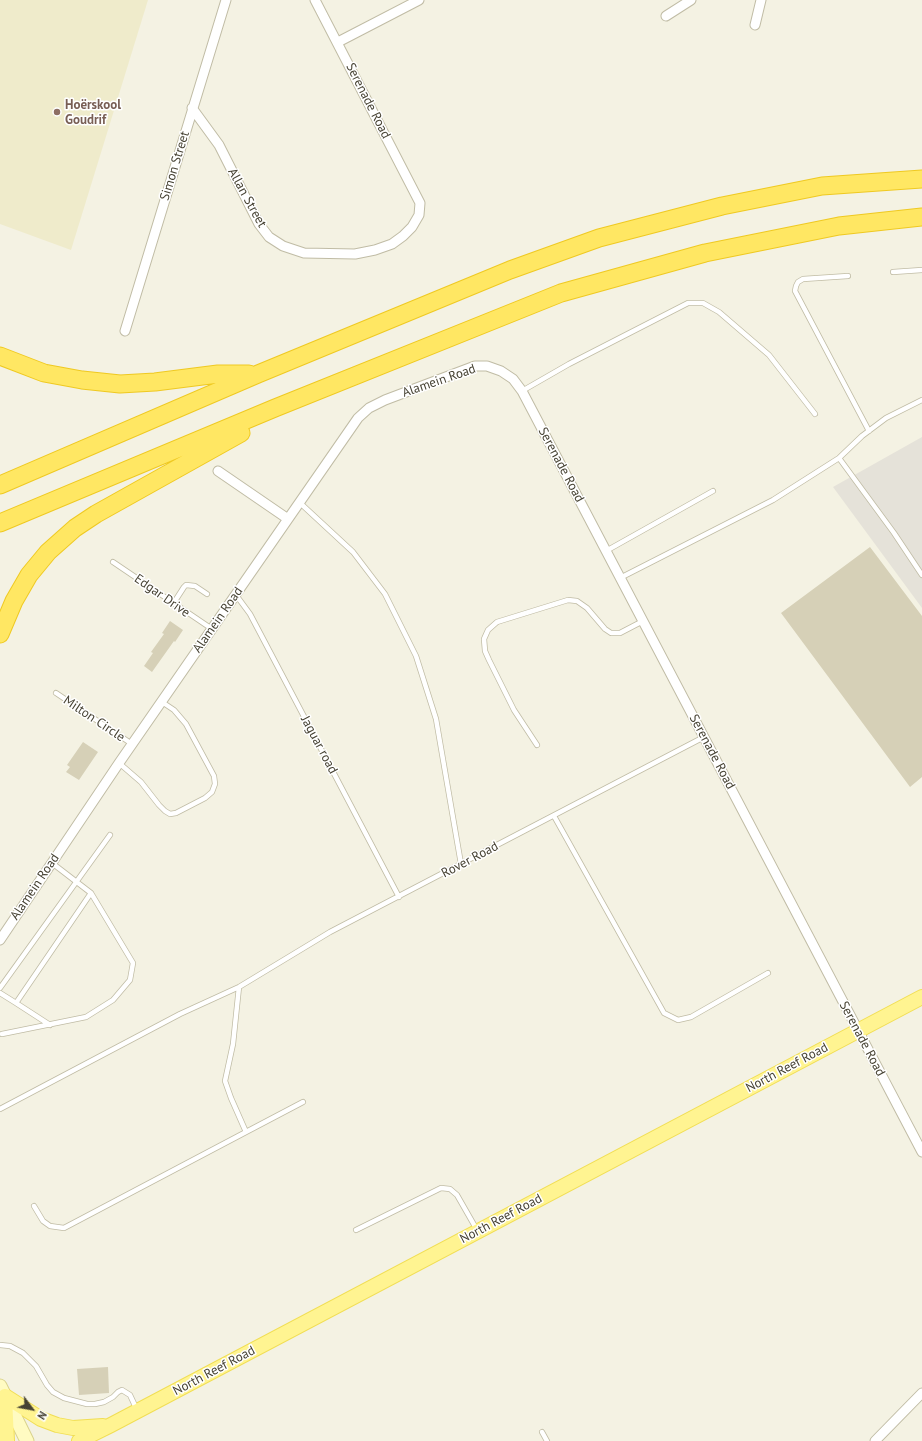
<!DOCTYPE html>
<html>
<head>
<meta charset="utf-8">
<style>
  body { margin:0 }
  #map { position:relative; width:922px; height:1441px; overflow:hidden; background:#f4f2e3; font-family:"PT Sans",sans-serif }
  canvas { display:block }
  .north { position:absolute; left:12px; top:1389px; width:40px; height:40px; -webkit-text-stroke:3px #fff; paint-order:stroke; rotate:122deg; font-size:11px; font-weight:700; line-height:16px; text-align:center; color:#464233 }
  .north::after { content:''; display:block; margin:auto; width:14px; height:18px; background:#464233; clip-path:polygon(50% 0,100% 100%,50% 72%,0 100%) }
</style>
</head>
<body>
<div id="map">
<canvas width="922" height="1441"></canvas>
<div class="north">N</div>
</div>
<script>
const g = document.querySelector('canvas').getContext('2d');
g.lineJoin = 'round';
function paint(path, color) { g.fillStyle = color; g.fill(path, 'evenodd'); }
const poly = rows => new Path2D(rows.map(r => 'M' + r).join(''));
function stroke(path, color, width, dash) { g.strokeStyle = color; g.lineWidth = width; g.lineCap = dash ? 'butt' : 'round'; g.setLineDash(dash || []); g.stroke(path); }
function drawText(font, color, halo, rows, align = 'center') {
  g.font = font + ' "PT Sans",sans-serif'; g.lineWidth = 3; g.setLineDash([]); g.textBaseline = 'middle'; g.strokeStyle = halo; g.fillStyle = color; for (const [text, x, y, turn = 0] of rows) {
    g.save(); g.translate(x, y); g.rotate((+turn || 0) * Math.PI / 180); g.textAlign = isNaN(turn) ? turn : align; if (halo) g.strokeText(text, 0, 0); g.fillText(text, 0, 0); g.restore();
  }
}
paint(poly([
  [922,437,922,608,833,487]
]), '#e5e2d9');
paint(poly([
  [0,0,148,0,71,250,0,224]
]), '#efebcb');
paint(poly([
  [870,547,922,616,922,777,910,787,781,613],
  [170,621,183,630,175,642,174,641,152,672,144,666,153,653,151,652,164,634,162,633],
  [83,742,98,752,79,780,66,772,70,767,67,765],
  [108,1367,109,1393,79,1395,77,1369]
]), '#d6d0b7');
const lane = poly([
  [893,272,922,270],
  [848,276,803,279,798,282,796,286,795,291,869,431],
  [522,391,569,364,688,303,703,303,719,312,769,355,815,414],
  [839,458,894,533,922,575],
  [299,502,353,552,385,594,416,656,436,719,461,864],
  [606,551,713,491],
  [113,562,212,629],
  [620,578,773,500,839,458,862,436,886,418,922,400],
  [236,595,250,614,399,897],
  [173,604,184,587,186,585,195,586,207,594],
  [56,693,132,744],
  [537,745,514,710,489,660,485,651,484,639,488,630,497,622,568,600,577,601,587,608,605,629,611,633,620,633,643,621],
  [119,763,141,782,159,805,165,811,170,814,176,813,205,798,212,792,215,784,214,776,186,724,174,710,162,702],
  [554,816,664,1013,678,1020,691,1017,768,973],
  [239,987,233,1044,225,1081,231,1098,246,1132,303,1102],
  [0,988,110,835],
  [0,993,16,1003,91,893],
  [16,1003,50,1025],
  [2,1034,86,1017,113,1000,130,980,133,963,91,893,52,863],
  [0,1109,180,1014,239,987,330,932,704,737],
  [34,1206,43,1221,50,1226,64,1228,246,1132],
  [356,1230,441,1188,450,1189,457,1195,477,1230],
  [0,1345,10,1346,23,1353,36,1366,47,1385,53,1392,64,1398,87,1404,95,1404,104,1402,113,1397,118,1392,122,1390,130,1395,137,1410],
  [542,1432,547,1441]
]);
const street = poly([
  [666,16,691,0],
  [755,25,761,0],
  [338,42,419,0],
  [192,108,219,145,259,224,269,237,283,246,304,253,355,254,375,250,392,244,403,236,412,227,419,215,420,203,315,0],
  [125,331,226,0],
  [218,471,288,519],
  [0,940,119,763,358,418,369,408,385,400,475,366,487,366,501,371,513,379,522,391,922,1152],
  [875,1441,922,1393]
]);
const secondary = poly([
  [0,1386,27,1441]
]);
const primary = poly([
  [5,1396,41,1419,57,1425,73,1428,103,1426],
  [5,1396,7,1441],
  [79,1441,111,1425,922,997]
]);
const highway = poly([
  [0,356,44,373,82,380,120,384,155,382,218,374,249,374],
  [0,485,258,374,510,270,599,238,722,206,822,186,922,179],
  [0,523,275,408,561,293,705,253,839,226,922,217],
  [0,634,14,601,29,575,48,552,75,528,96,514,241,433]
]);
stroke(lane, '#c0bca5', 6);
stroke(street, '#c0bca5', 11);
stroke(secondary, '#d9d28d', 15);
stroke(primary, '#f1de54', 16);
stroke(highway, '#efc922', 19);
stroke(lane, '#fff', 4.5);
stroke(street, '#fff', 9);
stroke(secondary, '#fffbc2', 13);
stroke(primary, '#fff491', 14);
stroke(highway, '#ffe763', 17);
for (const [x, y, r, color] of [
  [57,112,4,"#8d6e63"]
]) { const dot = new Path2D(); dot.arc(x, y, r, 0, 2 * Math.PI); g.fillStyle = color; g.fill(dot); stroke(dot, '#fff', 1.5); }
drawText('13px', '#464233', '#fff', [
  ["Serenade Road",368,101,63],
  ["Simon Street",175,166,-73],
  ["Allan Street",247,198,61],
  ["Alamein Road",439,381,-19],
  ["Serenade Road",561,465,62],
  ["Edgar Drive",162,596,35],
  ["Alamein Road",218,620,-55],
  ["Milton Circle",94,719,34],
  ["Jaguar road",319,745,62],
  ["Serenade Road",712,752,62],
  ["Rover Road",470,860,-28],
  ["Alamein Road",35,887,-56],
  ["Serenade Road",862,1039,62],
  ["North Reef Road",787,1068,-28],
  ["North Reef Road",501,1219,-28],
  ["North Reef Road",214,1371,-28]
]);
drawText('bold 13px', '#785e54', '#fff', [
  ["Hoërskool",65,105],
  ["Goudrif",65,120]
], 'left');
</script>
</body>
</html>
